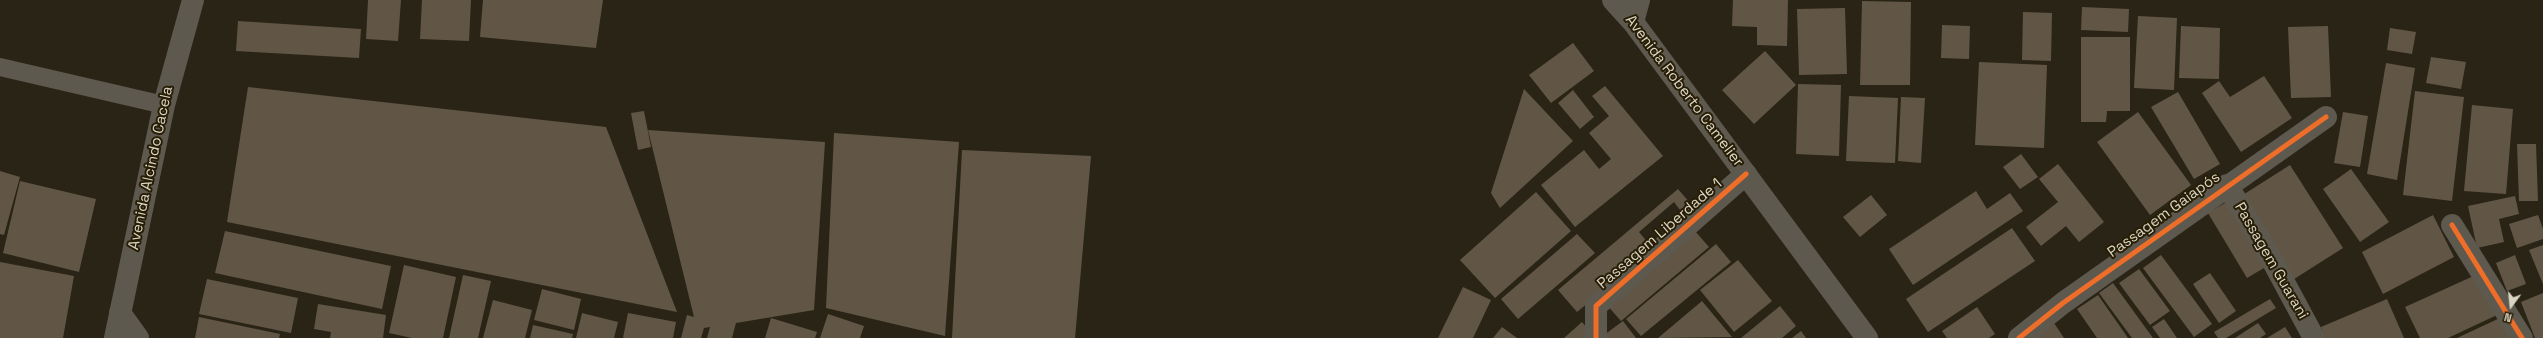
<!DOCTYPE html>
<html>
<head>
<meta charset="utf-8">
<style>
  body { margin:0 }
  #map { position:relative; width:2543px; height:338px; overflow:hidden; background:#2a2416; font-family:"Space Grotesk",sans-serif }
  canvas { display:block }
  .north { position:absolute; left:2491px; top:286px; width:40px; height:40px; -webkit-text-stroke:3px #281e05; paint-order:stroke; rotate:195deg; font-size:11px; font-weight:700; line-height:16px; text-align:center; color:#dbd5c6 }
  .north::after { content:''; display:block; margin:auto; width:14px; height:18px; background:#dbd5c6; clip-path:polygon(50% 0,100% 100%,50% 72%,0 100%) }
</style>
</head>
<body>
<div id="map">
<canvas width="2543" height="338"></canvas>
<div class="north">N</div>
</div>
<script>
const g = document.querySelector('canvas').getContext('2d');
g.lineJoin = 'round';
function paint(path, color) { g.fillStyle = color; g.fill(path, 'evenodd'); }
const poly = rows => new Path2D(rows.map(r => 'M' + r).join(''));
function stroke(path, color, width, dash) { g.strokeStyle = color; g.lineWidth = width; g.lineCap = dash ? 'butt' : 'round'; g.setLineDash(dash || []); g.stroke(path); }
function drawText(font, color, halo, rows, align = 'center') {
  g.font = font + ' "Space Grotesk",sans-serif'; g.lineWidth = 4; g.setLineDash([]); g.textBaseline = 'middle'; g.strokeStyle = halo; g.fillStyle = color; for (const [text, x, y, turn = 0] of rows) {
    g.save(); g.translate(x, y); g.rotate((+turn || 0) * Math.PI / 180); g.textAlign = isNaN(turn) ? turn : align; if (halo) g.strokeText(text, 0, 0); g.fillText(text, 0, 0); g.restore();
  }
}
paint(poly([
  [368,0,401,0,398,41,366,39],
  [422,0,471,0,469,41,420,39],
  [483,0,603,0,596,48,480,37],
  [1733,0,1788,0,1787,46,1757,45,1757,27,1732,26],
  [1862,1,1911,2,1910,85,1860,85],
  [2082,7,2129,9,2128,32,2081,30],
  [1845,8,1847,74,1799,75,1797,9],
  [2023,12,2052,13,2051,61,2022,60],
  [2138,16,2177,18,2174,90,2134,88],
  [238,21,361,29,359,58,236,51],
  [1942,25,1970,26,1969,59,1941,58],
  [2181,26,2220,28,2219,79,2179,78],
  [2328,26,2331,97,2291,98,2288,27],
  [2390,28,2416,32,2412,54,2387,50],
  [2081,37,2130,37,2130,111,2107,111,2106,122,2081,122],
  [1573,43,1594,71,1551,103,1529,75],
  [1765,51,1796,85,1754,124,1722,90],
  [2431,57,2466,62,2461,89,2426,83],
  [1979,62,2047,65,2044,148,1975,145],
  [2386,63,2415,68,2397,180,2367,174],
  [2264,76,2292,118,2241,152,2202,93,2219,81,2230,97],
  [1798,84,1841,85,1839,156,1796,154],
  [1605,86,1663,156,1575,227,1541,185,1584,150,1599,169,1611,159,1589,133,1609,116,1592,96],
  [248,87,606,127,677,312,227,222],
  [1524,89,1573,141,1500,208,1491,193],
  [1573,90,1594,117,1580,129,1558,103],
  [2415,91,2464,97,2452,201,2403,195],
  [2178,92,2220,164,2194,179,2151,107],
  [1849,96,1898,98,1895,163,1846,161],
  [1901,97,1925,98,1921,163,1898,161],
  [2472,105,2513,109,2506,194,2464,191],
  [644,111,651,147,638,150,631,113],
  [2138,112,2191,185,2150,215,2097,142],
  [2343,112,2368,116,2360,167,2334,163],
  [648,130,825,142,814,310,736,323,732,338,707,338,710,327,704,328,701,338,681,338,687,315,694,317],
  [834,133,959,142,945,336,826,308],
  [2517,144,2536,144,2538,201,2519,201],
  [962,150,1091,156,1075,338,952,338],
  [2021,154,2038,177,2020,189,2003,167],
  [2058,164,2104,222,2079,242,2066,226,2041,246,2026,227,2058,202,2039,179],
  [2290,165,2343,248,2291,281,2238,198],
  [2351,169,2389,222,2360,242,2323,189],
  [0,171,20,177,4,235,0,234],
  [20,181,96,199,79,272,3,253],
  [1678,189,1696,210,1686,218,1674,202,1639,232,1653,249,1577,312,1558,290],
  [1976,191,1987,209,2010,193,2023,211,1913,285,1889,249],
  [1536,192,1571,231,1495,298,1460,260],
  [1871,195,1887,215,1860,237,1843,217],
  [2515,196,2519,214,2499,219,2504,242,2477,248,2468,206],
  [2230,200,2269,265,2247,278,2208,213],
  [2433,215,2454,257,2383,294,2362,252],
  [2538,215,2543,229,2543,239,2517,248,2509,224],
  [2012,228,2035,261,1928,332,1906,299],
  [225,231,391,266,382,309,215,273],
  [1695,231,1709,247,1621,321,1606,304],
  [1577,234,1595,253,1518,319,1501,299],
  [1716,244,1731,262,1641,336,1626,319],
  [2543,245,2543,284,2529,250],
  [2161,255,2212,324,2194,337,2143,268],
  [2515,255,2526,284,2507,291,2496,263],
  [1738,260,1772,301,1734,332,1700,290],
  [0,262,74,276,63,338,0,338],
  [404,265,456,277,443,338,412,338,389,333],
  [2139,269,2170,311,2150,325,2119,283],
  [2210,273,2236,311,2219,323,2193,284],
  [2478,274,2497,315,2448,338,2420,338,2405,307],
  [463,275,491,281,478,338,449,338],
  [207,279,298,298,291,333,199,314],
  [2113,283,2153,338,2132,338,2099,293],
  [1463,287,1491,300,1473,338,1438,338],
  [542,289,581,299,574,330,534,320],
  [2543,293,2543,338,2535,338,2521,302],
  [2098,295,2128,338,2097,338,2077,309],
  [2270,299,2276,308,2226,338,2218,338,2214,332],
  [2387,299,2404,338,2325,338,2321,327],
  [493,300,532,310,525,338,483,338],
  [1702,301,1732,337,1658,338],
  [318,304,386,315,383,338,330,338,331,332,314,329],
  [1780,306,1796,326,1782,338,1741,338],
  [1977,307,1995,334,1989,338,1947,338,1942,331],
  [582,313,618,322,614,338,576,338],
  [628,313,676,322,673,338,623,338],
  [828,314,864,326,860,338,820,338],
  [199,317,280,334,279,338,195,338],
  [2502,317,2512,338,2457,338],
  [771,318,817,332,815,338,765,338],
  [2164,319,2177,338,2160,338,2152,327],
  [2052,320,2064,338,2036,338],
  [1623,321,1636,338,1600,338],
  [1582,322,1594,336,1592,338,1564,338],
  [2258,323,2266,334,2260,338,2235,338],
  [533,325,573,334,572,338,530,338],
  [1502,327,1517,338,1493,338],
  [2285,327,2292,338,2267,338],
  [1801,331,1806,338,1792,338]
]), '#615645');
stroke(poly([
  [0,67,164,105]
]), '#5d594e', 18);
stroke(poly([
  [2227,185,2271,258,2314,338],
  [2452,225,2522,338],
  [120,313,138,338],
  [1596,338,1596,306,1746,174],
  [2019,338,2063,303,2326,117]
]), '#5d594e', 22);
stroke(poly([
  [1613,0,1633,22,1867,338],
  [1633,22,1639,0],
  [115,338,164,105,193,0]
]), '#5d594e', 22);
stroke(poly([
  [2452,225,2522,338],
  [1596,338,1596,306,1746,174],
  [2019,338,2063,303,2326,117]
]), '#ee6e29', 5);
drawText('15px', '#dbd5c6', '#281e05', [
  ["Avenida Roberto Camelier",1684,91,53],
  ["Avenida Alcindo Cacela",151,168,-78],
  ["Passagem Gaiapós",2164,215,-36],
  ["Passagem Liberdade 1",1660,234,-41],
  ["Passagem Guarani",2271,261,60]
]);
</script>
</body>
</html>
